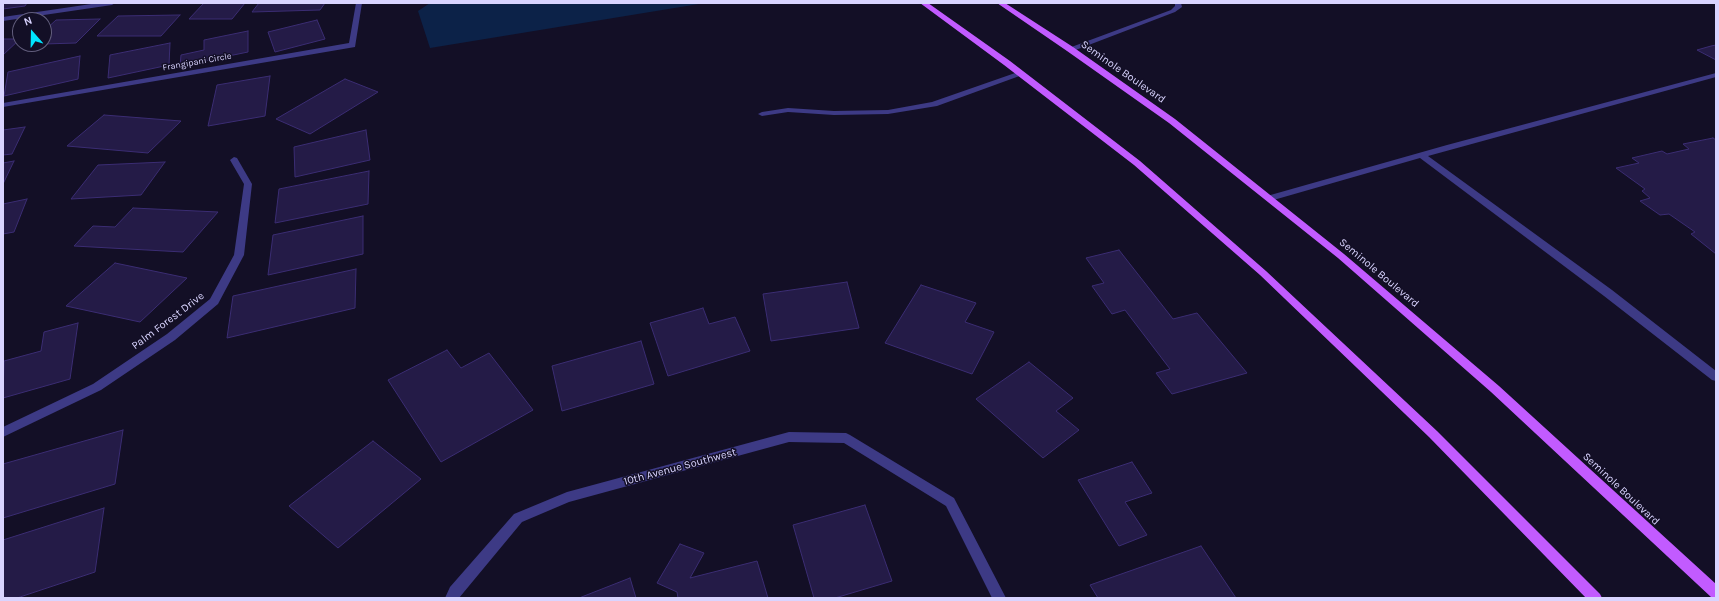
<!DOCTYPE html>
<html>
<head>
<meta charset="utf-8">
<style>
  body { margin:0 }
  #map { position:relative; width:1719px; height:601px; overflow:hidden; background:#130f26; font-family:Karla,sans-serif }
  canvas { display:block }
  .frame { position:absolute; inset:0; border:4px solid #d9d4ff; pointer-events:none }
  .north { position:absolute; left:12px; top:12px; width:40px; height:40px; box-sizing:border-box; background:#130f26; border:1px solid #625e7d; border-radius:50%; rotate:340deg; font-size:11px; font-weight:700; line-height:16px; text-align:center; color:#d9d4ff }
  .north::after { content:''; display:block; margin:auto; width:14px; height:18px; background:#00e5ff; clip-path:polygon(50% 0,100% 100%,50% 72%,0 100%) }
</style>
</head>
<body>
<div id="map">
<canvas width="1719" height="601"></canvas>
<div class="frame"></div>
<div class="north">N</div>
</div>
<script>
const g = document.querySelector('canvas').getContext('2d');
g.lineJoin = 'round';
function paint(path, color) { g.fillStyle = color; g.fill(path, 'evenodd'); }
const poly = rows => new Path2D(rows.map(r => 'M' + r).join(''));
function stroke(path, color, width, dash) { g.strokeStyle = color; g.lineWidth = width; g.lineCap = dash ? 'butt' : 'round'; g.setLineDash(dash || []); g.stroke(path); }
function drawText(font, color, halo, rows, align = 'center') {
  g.font = font + ' Karla,sans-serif'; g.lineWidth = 3; g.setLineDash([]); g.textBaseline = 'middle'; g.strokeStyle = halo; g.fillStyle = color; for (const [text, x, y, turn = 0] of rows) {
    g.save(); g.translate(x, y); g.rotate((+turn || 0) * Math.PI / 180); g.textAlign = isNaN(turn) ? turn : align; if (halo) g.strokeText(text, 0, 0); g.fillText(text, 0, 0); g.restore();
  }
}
paint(poly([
  [430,3,705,3,430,48,418,11]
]), '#0c2248');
const building = poly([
  [3,3,27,3,25,6,3,9,3,3],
  [204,3,245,3,232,19,189,19,204,3],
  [259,3,325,3,320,10,252,12,259,3],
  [180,15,161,36,97,36,118,16,180,15],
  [100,19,76,43,44,44,44,31,56,20,100,19],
  [317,20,325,39,275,52,268,32,317,20],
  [248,31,248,52,180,66,181,55,204,50,204,40,248,31],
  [3,39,20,39,3,55,3,39],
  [170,43,169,65,108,78,110,55,170,43],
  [1716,45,1716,60,1697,50,1711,46,1716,45],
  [80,56,78,79,4,96,8,72,80,56],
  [270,76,265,116,208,126,217,85,270,76],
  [345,79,378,92,310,134,276,119,345,79],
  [104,115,181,121,148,153,67,146,104,115],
  [25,127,12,154,3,155,3,130,25,127],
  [366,130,370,160,295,177,294,147,366,130],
  [1713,138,1716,140,1716,254,1691,234,1695,232,1669,214,1660,215,1640,201,1650,198,1642,191,1645,189,1616,168,1639,163,1632,158,1662,151,1667,154,1689,149,1683,144,1713,138],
  [14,161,3,184,3,163,14,161],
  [165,162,141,195,71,199,98,165,165,162],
  [369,171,368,204,275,223,279,189,369,171],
  [27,199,14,232,3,234,3,204,27,199],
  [133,208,218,212,183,252,74,246,93,226,115,227,133,208],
  [363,216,363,254,268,275,273,235,363,216],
  [1119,250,1173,319,1197,313,1247,373,1172,394,1156,373,1170,369,1125,310,1112,314,1092,286,1104,283,1086,258,1119,250],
  [115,263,187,278,140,322,66,306,115,263],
  [356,269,355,308,227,338,233,296,356,269],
  [847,282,859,328,771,341,763,294,847,282],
  [921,285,976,303,965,322,994,332,972,374,885,343,921,285],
  [703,308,709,324,735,317,750,351,668,376,650,323,703,308],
  [78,323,70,379,3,398,4,361,41,351,44,332,78,323],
  [641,341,654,384,562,411,552,366,641,341],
  [447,350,461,368,489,353,533,410,441,462,388,380,447,350],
  [1029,362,1073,398,1056,411,1079,430,1043,458,976,399,1029,362],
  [123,430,115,484,3,518,3,464,123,430],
  [373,441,421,479,338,548,289,506,373,441],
  [1132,462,1152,493,1125,502,1147,535,1119,546,1078,480,1132,462],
  [865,505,892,581,835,598,814,598,793,525,865,505],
  [104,508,95,572,17,598,3,598,3,540,104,508],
  [680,544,704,553,690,578,757,561,768,598,678,598,677,592,657,583,680,544],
  [1201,546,1236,598,1098,598,1090,585,1201,546],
  [630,578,636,598,579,598,630,578]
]);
paint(building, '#241b47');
stroke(building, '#3b2d73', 1);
paint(poly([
  [1175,3,1181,3,1182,7,1175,12,1073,51,1070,51,1066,49,1171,10,1175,6,1175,3],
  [1018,72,1021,72,1025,74,937,106,888,114,834,115,788,112,762,116,758,114,762,112,788,108,834,111,888,110,932,102,1018,72],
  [1716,73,1716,77,1428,156,1612,290,1716,371,1716,381,1712,380,1604,296,1420,158,1270,201,1266,198,1267,196,1447,145,1716,73]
]), '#3d3a85');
paint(poly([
  [98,3,115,3,112,5,3,21,3,17,98,3],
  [356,3,362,3,355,47,3,107,3,103,349,43,356,3],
  [234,157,237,158,252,184,244,255,218,304,175,340,101,390,3,437,3,427,93,384,167,334,210,299,234,255,244,184,230,160,234,157],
  [789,432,846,433,850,435,954,498,1006,598,992,598,946,506,844,443,789,442,569,502,522,522,459,598,445,598,450,587,514,514,567,492,789,432]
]), '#3d3a85');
paint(poly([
  [920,3,928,3,1010,61,1140,161,1266,271,1437,431,1600,594,1602,598,1586,598,1429,437,1260,275,1134,165,1004,65,920,3],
  [997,3,1005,3,1073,47,1175,119,1344,254,1499,386,1716,584,1716,598,1711,597,1491,392,1338,258,1169,123,1067,51,997,3]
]), '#c25bff');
drawText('9px', '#d9d4ff', '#130f26', [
  ["Frangipani Circle",197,62,-10]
]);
drawText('11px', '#d9d4ff', '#130f26', [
  ["Seminole Boulevard",1123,72,35],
  ["Seminole Boulevard",1379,273,40],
  ["Palm Forest Drive",168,321,-37],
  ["10th Avenue Southwest",680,467,-15],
  ["Seminole Boulevard",1621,489,43]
]);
</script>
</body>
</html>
